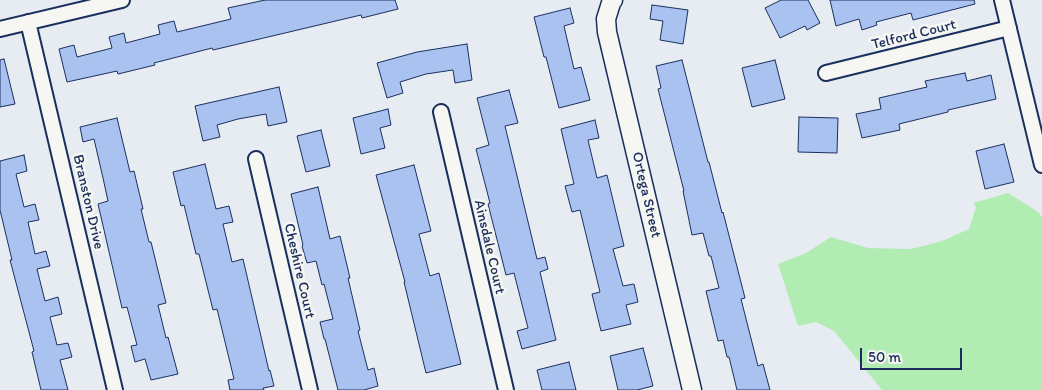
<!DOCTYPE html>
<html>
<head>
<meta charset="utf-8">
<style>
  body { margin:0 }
  #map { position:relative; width:1042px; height:390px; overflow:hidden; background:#e7ecf2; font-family:Itim,sans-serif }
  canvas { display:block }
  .scale { position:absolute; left:860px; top:348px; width:102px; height:22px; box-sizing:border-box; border:2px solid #1b2f5e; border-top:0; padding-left:6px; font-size:15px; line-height:18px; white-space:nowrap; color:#1b2f5e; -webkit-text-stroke:4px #f6f6f2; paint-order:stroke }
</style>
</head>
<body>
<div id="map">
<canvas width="1042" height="390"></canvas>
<div class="scale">50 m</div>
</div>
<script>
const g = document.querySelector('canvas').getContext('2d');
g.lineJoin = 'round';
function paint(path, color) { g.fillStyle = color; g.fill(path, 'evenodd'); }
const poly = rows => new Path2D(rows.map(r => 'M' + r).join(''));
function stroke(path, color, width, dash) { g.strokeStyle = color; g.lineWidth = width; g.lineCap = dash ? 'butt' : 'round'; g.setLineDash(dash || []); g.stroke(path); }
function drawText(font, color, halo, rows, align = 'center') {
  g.font = font + ' Itim,sans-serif'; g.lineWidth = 5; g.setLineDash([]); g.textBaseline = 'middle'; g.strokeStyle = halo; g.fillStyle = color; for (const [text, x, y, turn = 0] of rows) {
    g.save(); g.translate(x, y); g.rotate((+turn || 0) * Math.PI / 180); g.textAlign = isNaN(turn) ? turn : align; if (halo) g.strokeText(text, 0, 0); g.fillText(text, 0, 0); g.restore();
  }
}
paint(poly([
  [1008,193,1038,212,1042,217,1042,390,882,390,834,331,816,322,798,326,778,264,806,253,831,237,868,248,911,249,942,241,969,229,976,207,973,203]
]), '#b1edb3');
const building = poly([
  [265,0,395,0,398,9,362,18,361,15,213,50,212,48,154,63,155,65,118,74,117,71,67,82,59,49,74,45,77,57,112,48,109,37,124,33,126,43,160,34,158,25,174,21,177,32,231,19,228,8,265,0],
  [781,0,808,0,820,23,807,30,805,26,780,38,765,8,781,0],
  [830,0,974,0,975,4,913,20,911,13,876,22,877,25,862,30,859,19,836,26,830,0],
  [652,5,688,10,683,44,660,40,663,21,650,19,652,5],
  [570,8,574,23,564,26,574,69,581,67,590,100,559,108,546,57,544,57,534,17,570,8],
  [467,44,472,80,455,83,453,70,426,74,400,82,403,93,387,98,377,63,417,52,467,44],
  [4,59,15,104,0,107,0,60,4,59],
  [682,60,708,162,709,162,722,213,723,212,745,298,741,299,758,366,763,364,770,390,737,390,729,357,727,357,723,340,718,341,706,291,719,288,711,256,709,256,703,233,692,235,683,191,684,191,658,89,661,88,656,66,682,60],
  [775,60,785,99,752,107,742,68,775,60],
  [965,73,967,81,991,75,996,99,948,110,948,112,899,124,900,130,862,138,856,114,881,109,879,98,927,87,925,81,965,73],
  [279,87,287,122,268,126,266,114,238,119,217,125,220,137,203,141,195,106,279,87],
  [509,90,518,123,505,126,537,259,545,257,548,269,540,272,556,340,522,349,517,331,528,328,514,273,506,275,488,204,490,203,476,149,489,145,477,98,509,90],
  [388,109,391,125,380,128,385,148,361,154,353,118,388,109],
  [799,117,838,118,837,153,798,152,799,117],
  [117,118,130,172,134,171,143,209,141,209,149,242,151,242,166,303,158,305,166,338,168,337,178,374,151,380,145,359,135,362,131,346,137,345,127,307,122,308,98,204,108,201,103,178,94,139,83,142,80,127,117,118],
  [595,120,599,138,588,140,597,178,607,175,624,246,613,249,623,286,634,284,638,302,626,305,631,324,601,331,592,294,600,292,580,210,572,212,565,186,574,184,561,129,595,120],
  [321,130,330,166,306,172,297,136,321,130],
  [1004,144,1014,182,985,189,976,151,1004,144],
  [24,155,27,171,16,174,24,207,35,204,39,220,28,222,35,254,46,251,50,266,37,269,45,301,58,297,62,314,50,317,57,345,68,343,72,357,60,360,68,390,41,390,32,352,34,351,10,260,12,260,0,210,0,161,24,155],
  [205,164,216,209,229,206,233,222,223,224,232,262,243,259,269,371,270,370,274,386,263,388,264,390,230,390,228,380,234,379,217,309,213,310,199,254,196,254,184,205,181,206,173,172,205,164],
  [414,165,431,231,419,234,430,276,439,273,461,364,426,373,404,282,405,282,376,175,414,165],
  [318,187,330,239,340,236,350,278,348,278,360,330,358,331,368,370,374,368,378,386,364,390,338,390,325,339,324,339,320,322,333,319,324,284,322,285,316,261,307,263,302,246,303,245,291,194,318,187],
  [643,348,653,386,637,390,618,390,610,356,643,348],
  [569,362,576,390,542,390,537,370,569,362]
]);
paint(building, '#aac2f0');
stroke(building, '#1b2f5e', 1);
const minor = poly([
  [1002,0,1042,165],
  [28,22,115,390],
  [0,29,122,0],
  [826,73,1009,28],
  [441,112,506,390],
  [256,159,310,390]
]);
const tertiary = poly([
  [613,0,611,3,606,19,607,32,692,390]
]);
stroke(minor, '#1b2f5e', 18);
stroke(tertiary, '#1b2f5e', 21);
stroke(minor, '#f6f6f2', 14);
stroke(tertiary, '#f6f6f2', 18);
drawText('15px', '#1b2f5e', '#f6f6f2', [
  ["Telford Court",914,35,-14],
  ["Ortega Street",646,195,77],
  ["Branston Drive",88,202,77],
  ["Ainsdale Court",489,247,77],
  ["Cheshire Court",299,271,77]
]);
</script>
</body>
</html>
